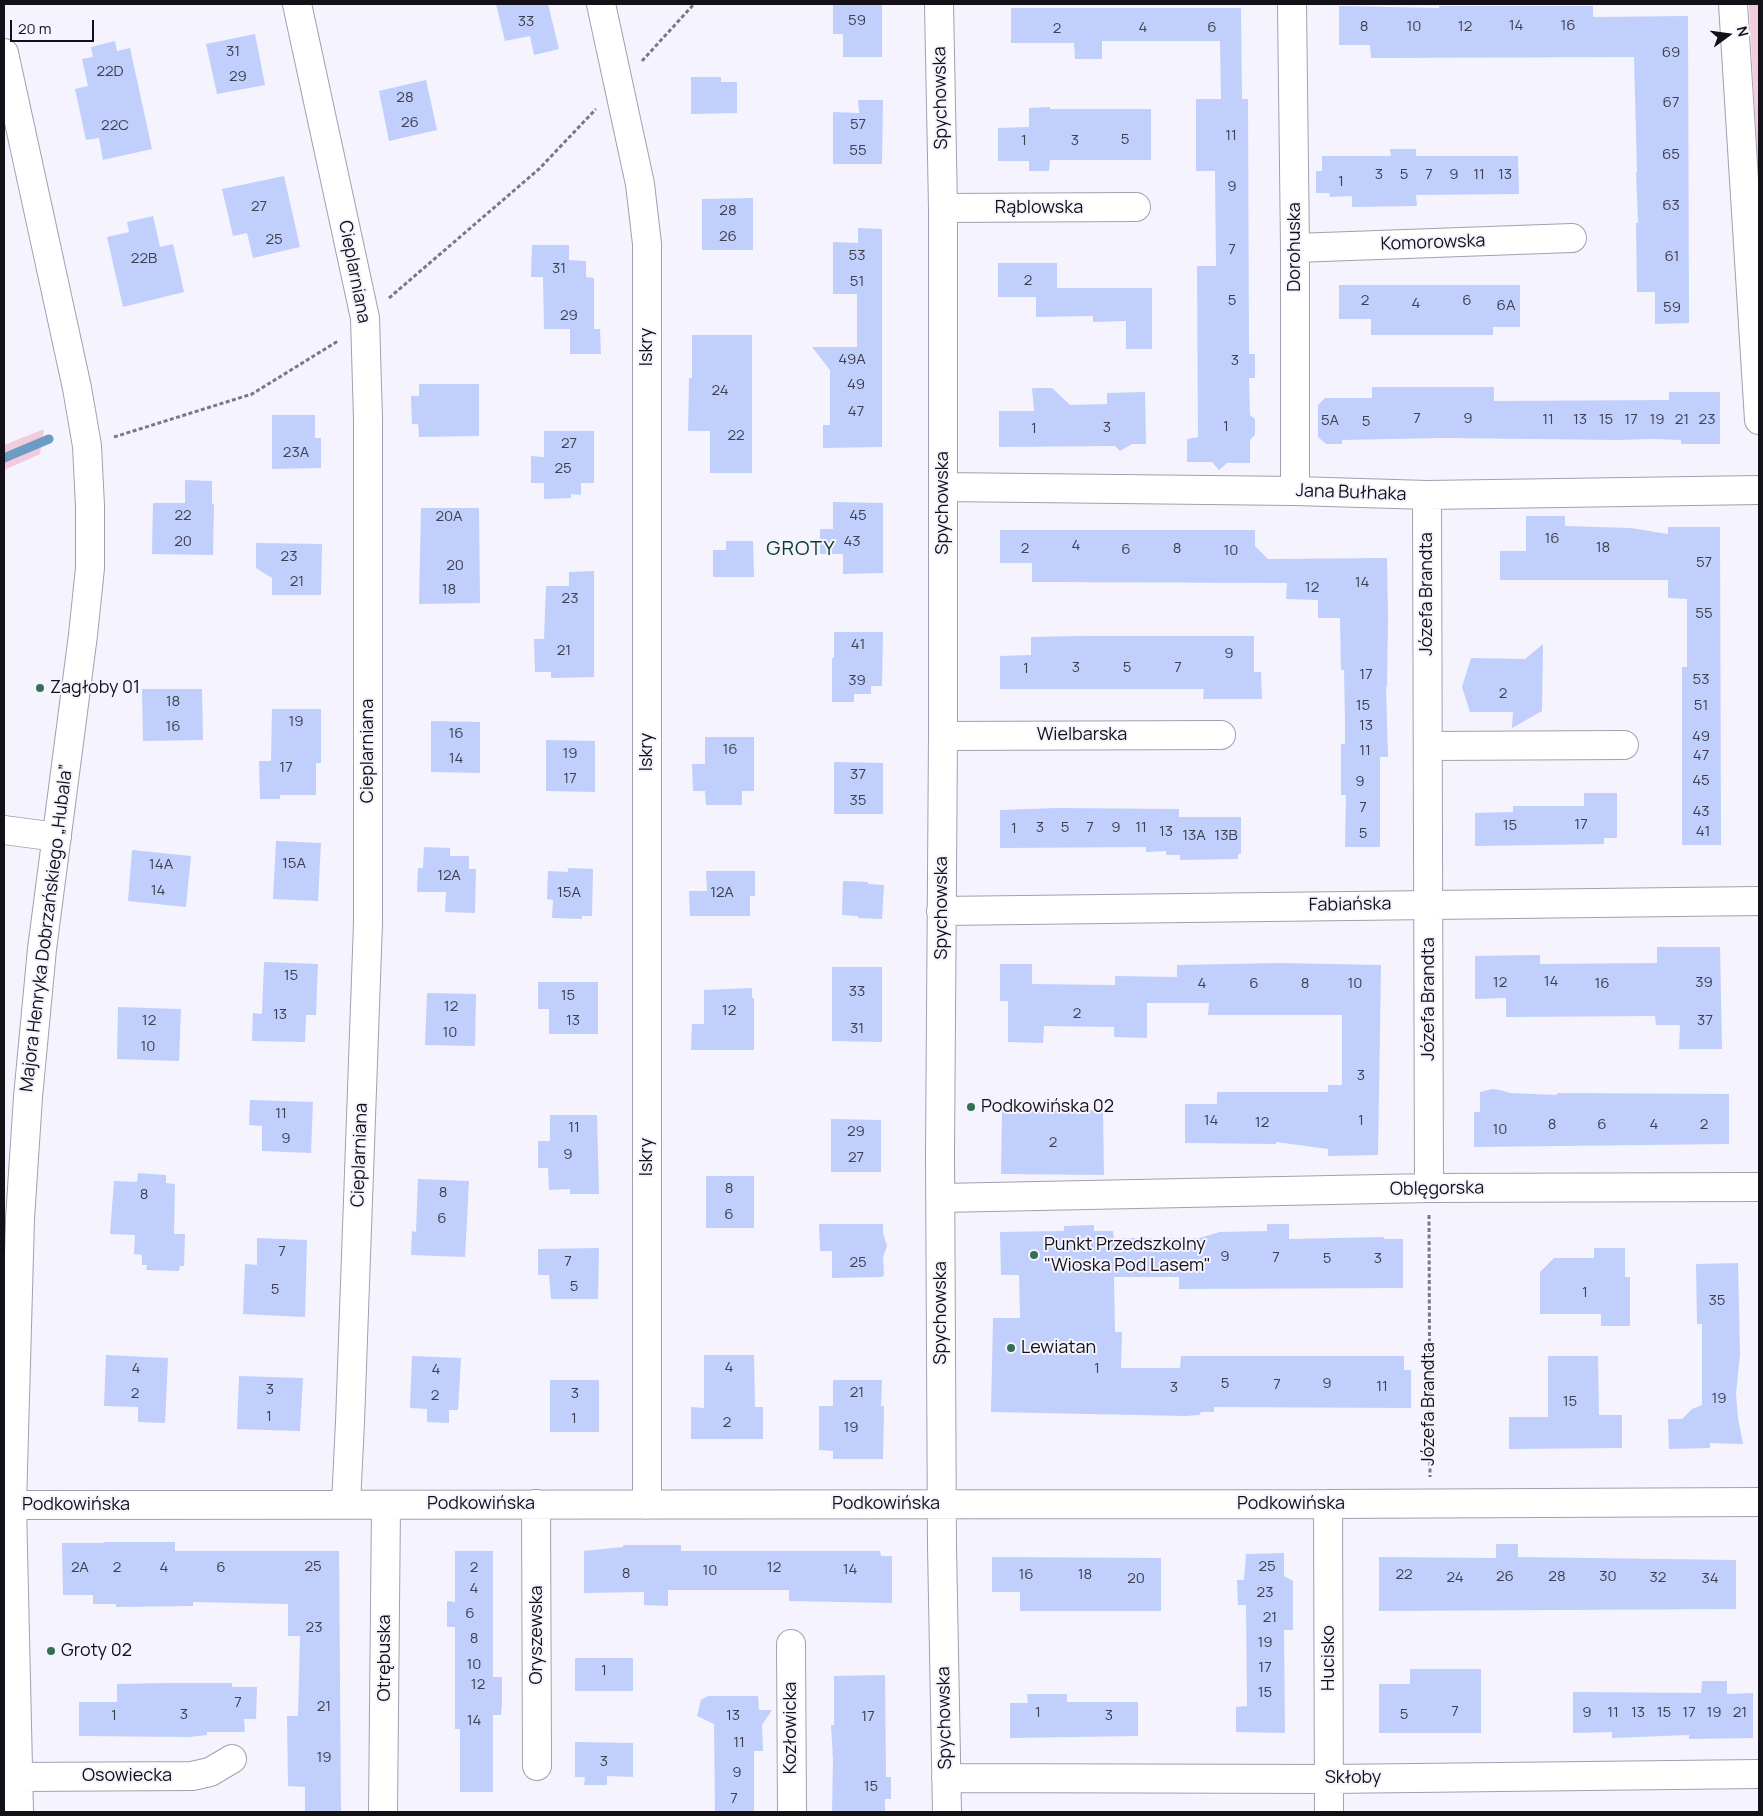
<!DOCTYPE html>
<html>
<head>
<meta charset="utf-8">
<style>
  body { margin:0 }
  #map { position:relative; width:1763px; height:1816px; overflow:hidden; background:#f5f3fe; font-family:Manrope,sans-serif }
  canvas { display:block }
  .frame { position:absolute; inset:0; border:5px solid #131117; pointer-events:none }
  .north { position:absolute; left:1703px; top:10px; width:50px; height:50px; -webkit-text-stroke:4px #f5f3fe; paint-order:stroke; rotate:76deg; font-size:14px; font-weight:700; line-height:20px; text-align:center; color:#131117 }
  .north::after { content:''; display:block; margin:auto; width:18px; height:22px; background:#131117; clip-path:polygon(50% 0,100% 100%,50% 72%,0 100%) }
  .scale { position:absolute; left:10px; top:20px; width:84px; height:22px; box-sizing:border-box; border:2px solid #131117; border-top:0; padding-left:6px; font-size:15px; line-height:18px; white-space:nowrap; color:#131117; -webkit-text-stroke:4px #f5f3fe; paint-order:stroke }
</style>
</head>
<body>
<div id="map">
<canvas width="1763" height="1816"></canvas>
<div class="frame"></div>
<div class="north">N</div>
<div class="scale">20 m</div>
</div>
<script>
const g = document.querySelector('canvas').getContext('2d');
g.lineJoin = 'round';
function paint(path, color) { g.fillStyle = color; g.fill(path, 'evenodd'); }
const poly = rows => new Path2D(rows.map(r => 'M' + r).join(''));
function stroke(path, color, width, dash) { g.strokeStyle = color; g.lineWidth = width; g.lineCap = dash ? 'butt' : 'round'; g.setLineDash(dash || []); g.stroke(path); }
function drawText(font, color, halo, rows, align = 'center') {
  g.font = font + ' Manrope,sans-serif'; g.lineWidth = 4; g.setLineDash([]); g.textBaseline = 'middle'; g.strokeStyle = halo; g.fillStyle = color; for (const [text, x, y, turn = 0] of rows) {
    g.save(); g.translate(x, y); g.rotate((+turn || 0) * Math.PI / 180); g.textAlign = isNaN(turn) ? turn : align; if (halo) g.strokeText(text, 0, 0); g.fillText(text, 0, 0); g.restore();
  }
}
paint(poly([
  [1749,4,1759,4,1759,190],
  [44,429,40,454,4,470,4,445]
]), '#f2ccdc');
stroke(poly([
  [4,458,49,439]
]), '#6c9cc4', 9);
paint(poly([
  [496,4,548,4,559,49,534,55,530,36,505,41],
  [833,4,882,4,882,57,843,57,843,34,833,34],
  [1339,6,1439,8,1439,6,1593,6,1593,17,1688,16,1689,323,1655,324,1655,292,1637,292,1636,223,1638,223,1636,172,1637,172,1634,57,1371,58,1370,45,1339,45],
  [1011,8,1241,8,1242,99,1248,99,1249,354,1255,354,1255,378,1249,378,1250,415,1255,419,1255,435,1250,440,1250,463,1227,463,1219,470,1212,462,1187,462,1187,439,1198,437,1197,266,1216,266,1215,171,1196,171,1196,99,1221,99,1220,41,1102,41,1102,59,1075,59,1074,43,1011,43],
  [255,34,265,85,217,94,206,44],
  [115,41,117,51,130,48,152,149,103,160,99,138,86,140,75,89,88,86,82,59,93,57,91,47],
  [691,77,721,77,721,82,737,82,737,113,691,114],
  [426,80,437,130,389,141,379,91],
  [858,100,883,100,882,164,833,164,833,112,859,113],
  [1050,107,1050,109,1151,109,1151,160,1050,160,1049,171,1029,171,1029,161,998,161,998,128,1029,127,1029,108],
  [1390,149,1416,149,1416,156,1518,156,1519,194,1416,195,1417,206,1352,207,1352,196,1330,197,1329,193,1316,193,1316,171,1322,171,1322,156,1391,156],
  [284,176,300,247,253,258,247,233,233,236,222,189],
  [753,198,753,250,702,250,702,199],
  [153,216,160,247,173,244,184,292,123,307,107,237,129,232,127,222],
  [858,228,882,229,882,447,823,448,823,425,830,425,830,370,812,347,857,347,857,294,833,294,833,242,858,243],
  [532,245,569,245,569,260,586,261,586,277,594,278,594,329,600,329,601,354,570,354,570,329,544,329,543,277,531,277],
  [998,263,1057,263,1057,288,1152,288,1152,349,1126,349,1126,321,1093,322,1093,316,1036,317,1036,297,998,297],
  [1339,285,1520,285,1520,327,1493,327,1493,335,1371,335,1371,319,1339,319],
  [692,335,752,335,752,473,710,473,710,431,688,431,689,378,692,378],
  [419,384,479,384,479,436,419,437,418,424,412,424,411,396,419,396],
  [1372,387,1494,387,1494,401,1669,400,1669,392,1720,392,1720,444,1681,444,1681,440,1653,439,1618,440,1443,438,1342,440,1342,444,1326,444,1318,437,1318,405,1325,398,1372,398],
  [1032,388,1052,388,1070,405,1107,404,1107,393,1145,392,1146,444,1132,444,1120,451,1115,446,999,447,999,411,1034,411],
  [272,415,315,415,315,438,321,438,321,468,272,469],
  [544,431,594,431,594,483,581,483,581,495,571,494,571,498,544,499,544,483,531,483,531,456,544,457],
  [185,480,212,481,212,504,214,504,213,555,152,554,153,503,185,503],
  [833,502,883,503,883,573,843,574,843,554,820,554,820,529,833,529],
  [421,508,479,508,480,603,419,604],
  [1526,516,1565,516,1565,526,1631,528,1668,534,1668,527,1720,527,1721,845,1682,845,1682,667,1687,667,1687,599,1668,598,1668,580,1500,580,1500,551,1526,551],
  [1000,530,1255,530,1255,546,1268,559,1387,558,1388,617,1387,687,1386,687,1388,757,1380,757,1380,847,1345,847,1346,795,1341,795,1341,744,1345,744,1345,719,1344,670,1341,670,1340,618,1318,618,1318,600,1286,599,1287,583,1032,582,1032,563,1000,563],
  [726,541,753,541,754,577,713,577,713,550,726,550],
  [256,543,322,544,321,595,272,595,272,578,256,568],
  [594,571,594,677,551,678,551,672,535,672,534,639,544,639,546,586,569,586,569,572],
  [834,632,883,632,882,686,871,686,871,694,854,694,854,702,832,702,832,658,834,658],
  [1082,636,1254,636,1254,672,1261,672,1262,699,1203,699,1204,689,1000,689,1000,656,1031,655,1031,637],
  [1543,644,1542,711,1512,728,1513,712,1470,712,1462,687,1471,658,1525,659],
  [142,689,202,689,203,740,143,741],
  [272,709,321,709,321,763,316,763,316,795,280,795,280,799,260,799,259,761,271,761],
  [431,721,480,722,480,773,431,772],
  [705,737,754,737,754,791,742,791,742,805,706,805,705,791,693,791,692,764,705,764],
  [546,740,595,741,595,792,546,791],
  [834,762,883,763,883,814,834,814],
  [1584,793,1617,793,1617,838,1604,838,1604,844,1475,846,1475,813,1513,812,1513,806,1584,806],
  [1056,808,1179,809,1179,817,1241,817,1241,854,1238,854,1238,859,1180,860,1180,855,1166,855,1166,851,1146,852,1146,847,1000,848,1000,810],
  [276,841,321,843,318,901,273,899],
  [424,847,450,848,450,856,469,856,469,869,476,869,475,913,445,912,446,892,417,892,418,868,423,868],
  [132,850,191,856,186,907,128,901],
  [568,868,593,869,592,916,582,916,582,919,552,918,553,900,547,899,548,871,568,872],
  [706,871,755,871,755,896,750,896,750,916,690,916,689,891,707,891],
  [843,881,868,882,868,884,884,885,882,919,858,918,858,916,842,915],
  [1657,947,1720,947,1722,1049,1679,1049,1680,1025,1656,1025,1655,1016,1506,1017,1506,998,1475,999,1475,956,1540,955,1540,964,1657,963],
  [264,962,318,964,316,1015,306,1015,305,1042,252,1041,253,1013,262,1014],
  [1280,963,1381,965,1378,1155,1328,1156,1328,1149,1276,1142,1276,1144,1185,1143,1185,1104,1217,1104,1217,1092,1328,1092,1328,1085,1342,1085,1342,1015,1208,1015,1209,1003,1147,1003,1147,1038,1114,1037,1114,1027,1044,1026,1043,1043,1008,1042,1008,1001,1000,1001,1000,964,1032,964,1032,984,1115,985,1115,976,1177,977,1177,965],
  [832,967,882,967,882,1042,832,1041],
  [538,982,598,982,598,1034,549,1034,549,1009,538,1009],
  [752,988,752,998,754,998,754,1050,691,1050,692,1024,704,1024,704,990],
  [427,993,476,994,475,1046,425,1045],
  [118,1007,181,1009,179,1061,117,1059],
  [1492,1089,1500,1090,1510,1093,1557,1095,1557,1093,1729,1094,1729,1144,1474,1147,1474,1112,1480,1112,1480,1092],
  [250,1100,313,1102,311,1153,262,1151,262,1126,249,1125],
  [1103,1110,1104,1175,1001,1174,1002,1111],
  [550,1115,597,1115,599,1194,570,1194,570,1189,549,1190,548,1168,538,1168,538,1141,550,1141],
  [831,1119,881,1120,881,1172,831,1172],
  [138,1173,166,1175,166,1183,175,1184,174,1234,185,1234,184,1266,180,1266,179,1271,146,1270,147,1265,142,1265,142,1255,134,1254,135,1235,110,1234,114,1181,137,1182],
  [706,1176,754,1176,754,1228,706,1228],
  [418,1179,469,1181,465,1257,411,1255,412,1231,416,1232],
  [819,1224,883,1224,883,1233,887,1246,883,1257,884,1276,882,1276,882,1277,832,1278,832,1251,820,1251],
  [1267,1224,1289,1224,1289,1239,1384,1237,1384,1239,1403,1239,1403,1288,1179,1289,1179,1277,1114,1277,1115,1332,1122,1332,1121,1368,1180,1368,1181,1356,1404,1356,1404,1370,1411,1370,1411,1408,1214,1407,1214,1412,1201,1412,1199,1415,1186,1416,991,1412,993,1318,1020,1318,1019,1275,1001,1275,1000,1232,1064,1231,1064,1226,1094,1225,1094,1231,1113,1231,1114,1238,1199,1238,1220,1232,1267,1231],
  [257,1238,307,1240,305,1317,243,1314,245,1264,257,1265],
  [599,1248,598,1299,551,1299,549,1275,538,1275,538,1249],
  [1594,1248,1625,1248,1625,1277,1630,1277,1630,1326,1601,1326,1601,1314,1540,1314,1540,1272,1554,1258,1594,1258],
  [1738,1263,1740,1354,1736,1394,1738,1418,1743,1444,1710,1443,1710,1448,1669,1449,1668,1419,1682,1419,1692,1409,1702,1405,1702,1324,1697,1324,1696,1264],
  [106,1355,168,1358,165,1423,138,1422,138,1407,104,1406],
  [704,1355,754,1355,755,1407,763,1407,763,1439,691,1439,691,1407,704,1408],
  [412,1356,461,1358,458,1410,449,1410,449,1423,427,1422,427,1409,410,1408],
  [1548,1356,1598,1356,1599,1415,1622,1415,1622,1448,1509,1449,1509,1417,1548,1417],
  [239,1376,303,1378,300,1431,237,1429],
  [550,1380,599,1380,599,1432,550,1432],
  [833,1380,882,1380,881,1406,884,1406,883,1459,833,1459,833,1451,819,1450,819,1406,833,1406],
  [104,1542,175,1542,175,1551,339,1551,341,1812,305,1812,305,1787,288,1786,287,1716,298,1716,300,1636,288,1636,288,1604,193,1602,193,1606,116,1607,116,1604,93,1604,93,1595,63,1595,62,1543,104,1543],
  [1496,1544,1518,1544,1518,1557,1736,1560,1736,1609,1379,1611,1379,1557,1496,1558],
  [623,1545,681,1545,681,1551,880,1551,881,1556,892,1556,892,1603,789,1601,789,1590,668,1590,668,1606,644,1605,644,1592,584,1593,584,1551,623,1547],
  [455,1551,493,1551,493,1677,502,1677,502,1702,501,1715,493,1715,493,1792,460,1792,460,1729,455,1729,455,1627,447,1627,447,1601,455,1602],
  [1284,1553,1284,1576,1293,1581,1293,1630,1284,1630,1285,1733,1236,1732,1236,1707,1247,1706,1246,1605,1238,1605,1237,1580,1244,1580,1246,1554],
  [992,1557,1161,1558,1161,1611,1020,1611,1020,1592,992,1592],
  [575,1658,633,1658,633,1691,575,1691],
  [1410,1669,1481,1669,1481,1733,1379,1733,1379,1684,1410,1684],
  [885,1675,886,1777,891,1777,891,1799,885,1799,885,1812,832,1812,833,1760,831,1725,834,1725,834,1676],
  [1702,1681,1727,1681,1727,1694,1753,1693,1753,1738,1689,1739,1689,1735,1612,1738,1612,1732,1573,1733,1573,1692,1701,1693],
  [167,1683,232,1683,232,1687,257,1687,256,1719,244,1719,245,1732,207,1732,207,1735,189,1737,79,1736,79,1702,117,1702,117,1684],
  [1027,1694,1067,1694,1067,1702,1138,1702,1138,1736,1010,1738,1010,1703,1028,1703],
  [708,1696,758,1696,759,1710,772,1710,762,1725,763,1751,754,1751,754,1812,715,1812,714,1724,697,1716,701,1700],
  [575,1742,633,1743,633,1777,607,1776,607,1785,584,1785,585,1777,575,1777]
]), '#c1cffc');
const minor = poly([
  [297,4,365,318,368,419,368,923,350,1422,346,1504],
  [601,4,640,184,647,244,647,1505],
  [939,4,943,208,943,736,940,1155,942,1546,947,1812],
  [1292,4,1295,248,1295,491],
  [1733,4,1759,420],
  [4,53,77,388,87,446,90,506,90,568,83,635,42,949,28,1097,20,1219,12,1505,19,1812],
  [943,208,1136,207],
  [1295,248,1572,238],
  [943,487,1295,491,1427,495,1759,490],
  [1427,495,1429,1188],
  [943,736,1221,735],
  [1428,746,1624,745],
  [4,830,57,837],
  [941,911,1759,901],
  [941,1198,1429,1188,1759,1187],
  [536,1504,537,1766],
  [1328,1504,1329,1812],
  [12,1505,1328,1504,1759,1502],
  [791,1644,792,1812],
  [18,1777,192,1776,210,1772,232,1759],
  [946,1778,1329,1779,1759,1774],
  [383,1812,386,1505]
]);
stroke(minor, '#a49fb0', 30);
stroke(poly([
  [642,61,694,4],
  [389,298,539,169,596,109],
  [114,437,252,394,338,341],
  [1429,1215,1430,1477]
]), '#7a7880', 3, [4, 2.5]);
stroke(minor, '#fff', 28);
for (const [x, y, r, color] of [
  [40,688,5,"#336e57"],
  [971,1107,5,"#336e57"],
  [1034,1255,5,"#336e57"],
  [1011,1348,5,"#336e57"],
  [51,1651,5,"#336e57"]
]) { const dot = new Path2D(); dot.arc(x, y, r, 0, 2 * Math.PI); g.fillStyle = color; g.fill(dot); stroke(dot, '#f5f3fe', 2); }
drawText('15px', '#3e4050', null, [
  ["59",857,21],
  ["33",526,22],
  ["14",1516,26],
  ["16",1568,26],
  ["8",1364,27],
  ["10",1414,27],
  ["12",1465,27],
  ["4",1143,28],
  ["6",1212,28],
  ["2",1057,29],
  ["31",233,52],
  ["69",1671,53],
  ["22D",110,72],
  ["29",238,77],
  ["28",405,98],
  ["67",1671,103],
  ["26",410,123],
  ["57",858,125],
  ["22C",115,126],
  ["11",1231,136],
  ["5",1125,140],
  ["1",1024,141],
  ["3",1075,141],
  ["55",858,151],
  ["65",1671,155],
  ["3",1379,175],
  ["5",1404,175],
  ["7",1429,175],
  ["9",1454,175],
  ["11",1479,175],
  ["13",1505,175],
  ["1",1341,182],
  ["9",1232,187],
  ["63",1671,206],
  ["27",259,207],
  ["28",728,211],
  ["26",728,237],
  ["25",274,240],
  ["7",1232,250],
  ["53",857,256],
  ["61",1672,257],
  ["22B",144,259],
  ["31",559,269],
  ["2",1028,281],
  ["51",857,282],
  ["5",1232,301],
  ["2",1365,301],
  ["6",1467,301],
  ["4",1416,304],
  ["6A",1506,306],
  ["59",1672,308],
  ["29",569,316],
  ["49A",852,360],
  ["3",1235,361],
  ["49",856,385],
  ["24",720,391],
  ["47",856,412],
  ["7",1417,419],
  ["9",1468,419],
  ["11",1548,420],
  ["13",1580,420],
  ["15",1606,420],
  ["17",1631,420],
  ["19",1657,420],
  ["21",1682,420],
  ["23",1707,420],
  ["5A",1330,421],
  ["5",1366,422],
  ["1",1226,427],
  ["3",1107,428],
  ["1",1034,429],
  ["22",736,436],
  ["27",569,444],
  ["23A",296,453],
  ["25",563,469],
  ["22",183,516],
  ["45",858,516],
  ["20A",449,517],
  ["16",1552,539],
  ["20",183,542],
  ["43",852,542],
  ["4",1076,546],
  ["18",1603,548],
  ["2",1025,549],
  ["8",1177,549],
  ["6",1126,550],
  ["10",1231,551],
  ["23",289,557],
  ["57",1704,563],
  ["20",455,566],
  ["21",297,582],
  ["14",1362,583],
  ["12",1312,588],
  ["18",449,590],
  ["23",570,599],
  ["55",1704,614],
  ["41",858,645],
  ["21",564,651],
  ["9",1229,654],
  ["3",1076,668],
  ["5",1127,668],
  ["7",1178,668],
  ["1",1026,669],
  ["17",1366,675],
  ["53",1701,680],
  ["39",857,681],
  ["2",1503,694],
  ["18",173,702],
  ["15",1363,706],
  ["51",1701,706],
  ["19",296,722],
  ["13",1366,726],
  ["16",173,727],
  ["16",456,734],
  ["49",1701,737],
  ["16",730,750],
  ["11",1365,751],
  ["19",570,754],
  ["47",1701,756],
  ["14",456,759],
  ["17",286,768],
  ["37",858,775],
  ["17",570,779],
  ["45",1701,781],
  ["9",1360,782],
  ["35",858,801],
  ["7",1363,808],
  ["43",1701,812],
  ["17",1581,825],
  ["15",1510,826],
  ["3",1040,828],
  ["5",1065,828],
  ["7",1090,828],
  ["9",1116,828],
  ["11",1141,828],
  ["1",1014,829],
  ["13",1166,832],
  ["41",1703,832],
  ["5",1363,834],
  ["13A",1194,836],
  ["13B",1226,836],
  ["15A",294,864],
  ["14A",161,865],
  ["12A",449,876],
  ["14",158,891],
  ["15A",569,893],
  ["12A",722,893],
  ["15",291,976],
  ["14",1551,982],
  ["12",1500,983],
  ["39",1704,983],
  ["4",1202,984],
  ["6",1254,984],
  ["8",1305,984],
  ["10",1355,984],
  ["16",1602,984],
  ["33",857,992],
  ["15",568,996],
  ["12",451,1007],
  ["12",729,1011],
  ["2",1077,1014],
  ["13",280,1015],
  ["12",149,1021],
  ["13",573,1021],
  ["37",1705,1021],
  ["31",857,1029],
  ["10",450,1033],
  ["10",148,1047],
  ["3",1361,1076],
  ["11",281,1114],
  ["14",1211,1121],
  ["1",1361,1121],
  ["12",1262,1123],
  ["8",1552,1125],
  ["6",1602,1125],
  ["4",1654,1125],
  ["2",1704,1125],
  ["11",574,1128],
  ["10",1500,1130],
  ["29",856,1132],
  ["9",286,1139],
  ["2",1053,1143],
  ["9",568,1155],
  ["27",856,1158],
  ["8",729,1189],
  ["8",443,1193],
  ["8",144,1195],
  ["6",729,1215],
  ["6",442,1219],
  ["7",282,1252],
  ["9",1225,1257],
  ["7",1276,1258],
  ["5",1327,1259],
  ["3",1378,1259],
  ["7",568,1262],
  ["25",858,1263],
  ["5",574,1287],
  ["5",275,1290],
  ["1",1585,1293],
  ["35",1717,1301],
  ["4",729,1368],
  ["4",136,1369],
  ["1",1097,1369],
  ["4",436,1370],
  ["5",1225,1384],
  ["9",1327,1384],
  ["7",1277,1385],
  ["11",1382,1387],
  ["3",1174,1388],
  ["3",270,1390],
  ["21",857,1393],
  ["2",135,1394],
  ["3",575,1394],
  ["2",435,1396],
  ["19",1719,1399],
  ["15",1570,1402],
  ["1",269,1417],
  ["1",574,1419],
  ["2",727,1423],
  ["19",851,1428],
  ["25",313,1567],
  ["25",1267,1567],
  ["2A",80,1568],
  ["2",117,1568],
  ["4",164,1568],
  ["6",221,1568],
  ["2",474,1568],
  ["12",774,1568],
  ["14",850,1570],
  ["10",710,1571],
  ["8",626,1574],
  ["16",1026,1575],
  ["18",1085,1575],
  ["22",1404,1575],
  ["26",1505,1577],
  ["28",1557,1577],
  ["30",1608,1577],
  ["24",1455,1578],
  ["32",1658,1578],
  ["20",1136,1579],
  ["34",1710,1579],
  ["4",474,1589],
  ["23",1265,1593],
  ["6",470,1614],
  ["21",1270,1618],
  ["23",314,1628],
  ["8",474,1639],
  ["19",1265,1643],
  ["10",474,1665],
  ["17",1265,1668],
  ["1",604,1671],
  ["12",478,1685],
  ["15",1265,1693],
  ["7",238,1703],
  ["21",324,1707],
  ["7",1455,1712],
  ["1",1038,1713],
  ["9",1587,1713],
  ["11",1613,1713],
  ["13",1638,1713],
  ["15",1664,1713],
  ["17",1689,1713],
  ["19",1714,1713],
  ["21",1740,1713],
  ["3",184,1715],
  ["5",1404,1715],
  ["1",114,1716],
  ["13",733,1716],
  ["3",1109,1716],
  ["17",868,1717],
  ["14",474,1721],
  ["11",739,1743],
  ["19",324,1758],
  ["3",604,1762],
  ["9",737,1773],
  ["15",871,1787],
  ["7",734,1799]
]);
drawText('18px', '#131117', '#f5f3fe', [
  ["Spychowska",941,98,-91],
  ["Rąblowska",1039,208],
  ["Komorowska",1433,243,-2],
  ["Dorohuska",1295,247,-90],
  ["Cieplarniana",354,272,79],
  ["Iskry",647,347,-90],
  ["Jana Bułhaka",1351,493,2],
  ["Spychowska",943,503,-90],
  ["Józefa Brandta",1427,594,-90],
  ["Wielbarska",1082,735],
  ["Cieplarniana",368,751,-90],
  ["Iskry",647,752,-90],
  ["Fabiańska",1350,905,-1],
  ["Spychowska",942,908,-90],
  ["Majora Henryka Dobrzańskiego „Hubala”",47,928,-83],
  ["Józefa Brandta",1429,999,-90],
  ["Cieplarniana",360,1155,-88],
  ["Iskry",647,1157,-90],
  ["Oblęgorska",1437,1189,-1],
  ["Spychowska",941,1313,-90],
  ["Józefa Brandta",1429,1404,-90],
  ["Podkowińska",481,1504],
  ["Podkowińska",886,1504],
  ["Podkowińska",1291,1504],
  ["Podkowińska",76,1505],
  ["Oryszewska",537,1635,-90],
  ["Otrębuska",385,1658,-90],
  ["Hucisko",1329,1658,-90],
  ["Spychowska",945,1718,-91],
  ["Kozłowicka",791,1728,-90],
  ["Osowiecka",127,1776],
  ["Skłoby",1353,1778]
]);
drawText('18px', '#131117', '#f5f3fe', [
  ["Zagłoby 01",50,688],
  ["Podkowińska 02",981,1107],
  ["Punkt Przedszkolny",1044,1245],
  ["\"Wioska Pod Lasem\"",1044,1266],
  ["Lewiatan",1021,1348],
  ["Groty 02",61,1651]
], 'left');
g.letterSpacing = '1px';
drawText('20px', '#0b3d2c', '#f5f3fe', [
  ["GROTY",801,549]
]);
g.letterSpacing = '0px';
</script>
</body>
</html>
